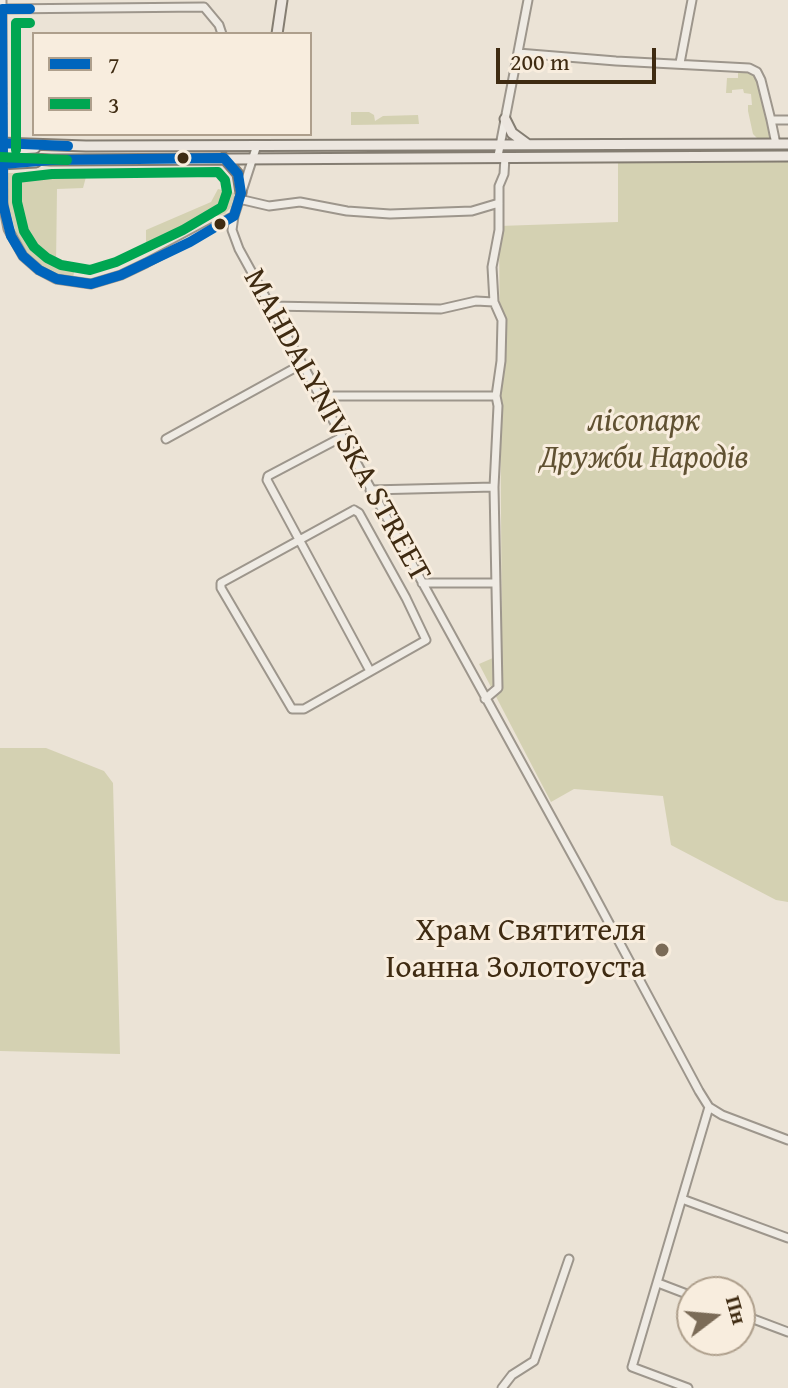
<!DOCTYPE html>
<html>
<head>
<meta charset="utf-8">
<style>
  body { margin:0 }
  #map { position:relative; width:788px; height:1388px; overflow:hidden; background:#ebe3d6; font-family:"Gentium Book Plus",serif }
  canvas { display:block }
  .legend { position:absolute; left:32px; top:32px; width:280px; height:104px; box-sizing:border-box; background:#f8edde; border:2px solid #ae9f8c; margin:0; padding:10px 14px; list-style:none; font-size:24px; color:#3f2b12 }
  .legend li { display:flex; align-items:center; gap:16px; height:40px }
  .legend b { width:40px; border:2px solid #ae9f8c }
  .north { position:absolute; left:676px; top:1276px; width:80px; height:80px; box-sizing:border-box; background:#f8edde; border:2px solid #ae9f8c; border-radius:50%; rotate:74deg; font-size:22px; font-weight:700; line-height:32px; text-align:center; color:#3f2b12 }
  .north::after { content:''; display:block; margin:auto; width:28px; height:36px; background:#7b6b57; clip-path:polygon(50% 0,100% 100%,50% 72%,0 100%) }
  .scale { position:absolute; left:496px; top:48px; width:160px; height:36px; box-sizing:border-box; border:4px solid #3f2b12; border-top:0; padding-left:10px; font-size:24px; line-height:28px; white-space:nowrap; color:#3f2b12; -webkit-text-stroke:6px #f8edde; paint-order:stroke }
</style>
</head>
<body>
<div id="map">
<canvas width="788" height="1388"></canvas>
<ul class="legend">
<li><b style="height:10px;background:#0065bd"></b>7</li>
<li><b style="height:10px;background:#00a651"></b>3</li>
</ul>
<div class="north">Пн</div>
<div class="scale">200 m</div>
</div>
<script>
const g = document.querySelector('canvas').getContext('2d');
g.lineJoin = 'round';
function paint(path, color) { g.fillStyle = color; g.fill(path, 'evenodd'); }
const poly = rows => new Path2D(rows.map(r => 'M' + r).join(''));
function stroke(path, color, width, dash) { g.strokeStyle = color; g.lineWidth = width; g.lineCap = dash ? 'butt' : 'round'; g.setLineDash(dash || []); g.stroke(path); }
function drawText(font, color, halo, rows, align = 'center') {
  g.font = font + ' "Gentium Book Plus",serif'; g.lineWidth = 6; g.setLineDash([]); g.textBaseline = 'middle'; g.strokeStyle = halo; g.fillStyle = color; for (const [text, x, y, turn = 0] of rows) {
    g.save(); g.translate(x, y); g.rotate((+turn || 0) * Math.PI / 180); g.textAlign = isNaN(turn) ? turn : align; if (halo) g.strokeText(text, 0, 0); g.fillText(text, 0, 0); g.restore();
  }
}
paint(poly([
  [738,71,752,73,758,79,771,139,758,139,753,134,748,111,748,105,752,105,751,94,744,93,743,89,732,90,732,93,726,93,727,78,738,78],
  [351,112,369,112,374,115,375,121,383,116,418,115,419,124,351,125],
  [788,162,788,902,776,900,671,845,663,796,574,789,551,802,479,664,502,654,499,226,618,222,618,163],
  [66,172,67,177,86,177,83,188,57,189,56,266,75,267,73,278,57,274,41,265,27,252,16,233,8,204,8,173],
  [218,189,235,193,231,207,225,214,200,220,157,244,146,242,146,230,211,202],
  [0,748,46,748,104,771,113,783,120,1054,0,1051]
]), '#d4d1b2');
const minor = poly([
  [2,0,2,103],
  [0,9,204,7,219,25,222,34],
  [518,53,616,61,749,68,757,72,761,80,771,120,788,120],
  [680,63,692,0],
  [771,120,776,144],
  [257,145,234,216,232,230,239,249,586,880,699,1091,709,1107,722,1115,788,1140],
  [498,156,528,0],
  [239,199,269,206,300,202,347,211,390,214,472,211,499,203],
  [3,204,8,229,23,256,39,270,56,279,91,284,121,275,146,263,234,216],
  [270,306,441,309,476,301,494,302],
  [320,396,496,396],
  [342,437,268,476,267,480,370,671],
  [166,439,302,364],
  [370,490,494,487],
  [354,510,359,513,406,598,426,640,304,709,292,709,221,588,221,583,354,510],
  [422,583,494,583],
  [485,699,498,688,494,487,498,406,496,396,501,361,502,320,494,302,492,267,499,230,499,186,504,174,505,157],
  [682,1199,788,1238],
  [658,1283,692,1296],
  [740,1314,788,1332],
  [502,1388,512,1375,534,1361,569,1259],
  [688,1388,632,1367,709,1107]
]);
const major = poly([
  [277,34,282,0],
  [505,119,512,133,527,144],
  [0,143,86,146,788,144],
  [0,150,35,148],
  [0,157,51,160,788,156],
  [224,158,238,174,241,193],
  [0,164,36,162]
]);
stroke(minor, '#9d968c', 11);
stroke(major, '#847d72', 13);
stroke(minor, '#efebe4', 7);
stroke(major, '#ece6df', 9);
const minorBridge = poly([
  [2,103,3,204]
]);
stroke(minorBridge, '#9d968c', 11, []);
stroke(minorBridge, '#efebe4', 7);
stroke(poly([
  [0,143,68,146],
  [224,158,238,174,241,193,234,216,190,242,121,275,91,284,57,279,39,270,23,256,11,236,3,204,3,164,51,160,224,158],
  [3,164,2,9,30,9]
]), '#0065bd', 10);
stroke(poly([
  [16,150,16,23,30,23],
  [0,157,67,160],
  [218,172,225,180,227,192,222,207,183,230,116,262,90,270,61,265,47,258,34,247,24,231,17,202,17,178,52,174,218,172]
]), '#00a651', 10);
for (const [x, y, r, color] of [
  [183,158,7,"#3f2b12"],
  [220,224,7,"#3f2b12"],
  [662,950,8,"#7b6b57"]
]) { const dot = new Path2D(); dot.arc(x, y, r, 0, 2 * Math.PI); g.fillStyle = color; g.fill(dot); stroke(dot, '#f8edde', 3); }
drawText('italic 32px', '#605132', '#f8edde', [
  ["лісопарк",644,422],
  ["Дружби Народів",644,459]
]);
drawText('32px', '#3f2b12', '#f8edde', [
  ["MAHDALYNIVSKA STREET",336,426,61]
]);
drawText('32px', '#3f2b12', '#f8edde', [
  ["Храм Святителя",646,932],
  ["Іоанна Золотоуста",646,969]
], 'right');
</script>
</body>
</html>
